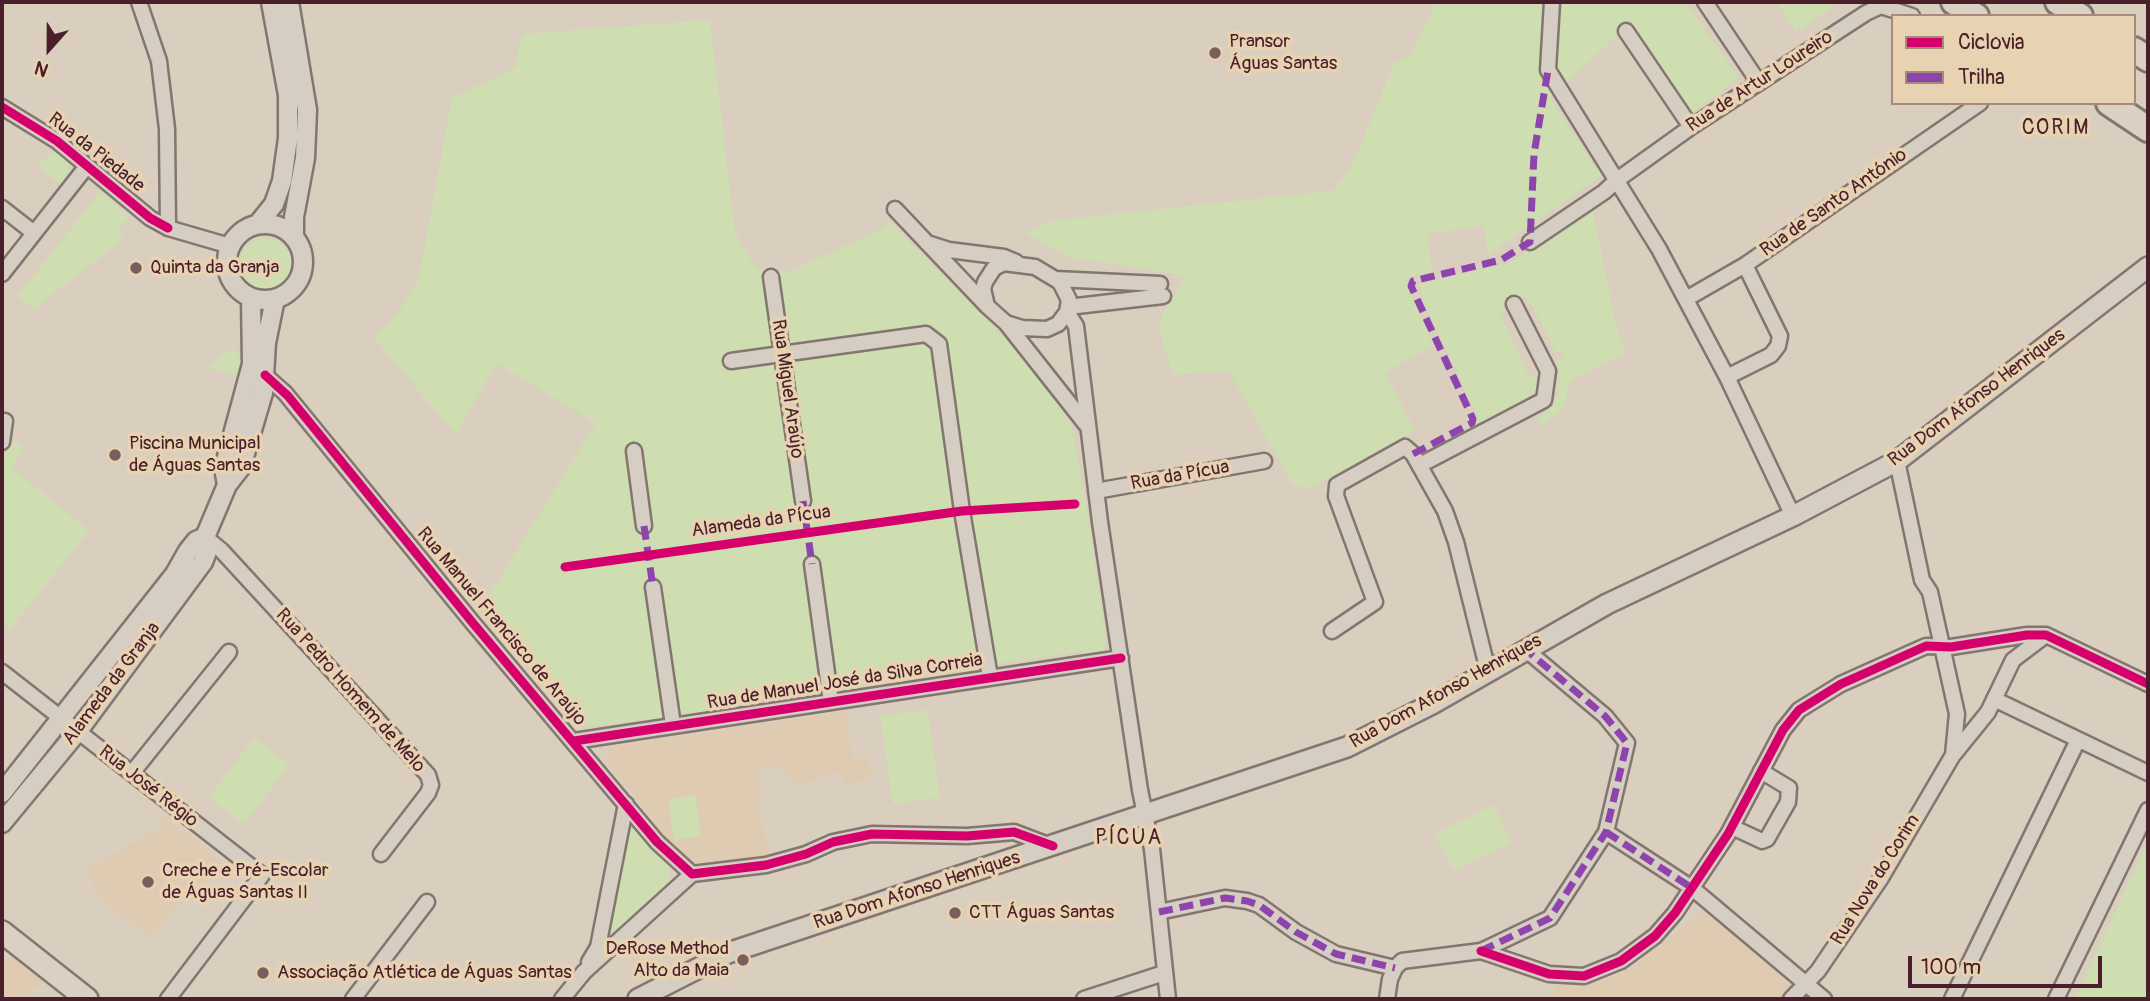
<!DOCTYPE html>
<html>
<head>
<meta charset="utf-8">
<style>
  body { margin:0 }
  #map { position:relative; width:2150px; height:1001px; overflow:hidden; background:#dacfbe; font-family:Pangolin,sans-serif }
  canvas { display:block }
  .frame { position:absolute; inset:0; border:4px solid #4a1f2b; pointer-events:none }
  .legend { position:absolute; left:1891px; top:14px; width:245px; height:91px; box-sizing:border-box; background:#e7d2b1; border:2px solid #a88a7b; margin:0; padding:9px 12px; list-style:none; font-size:21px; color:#4a1f2b }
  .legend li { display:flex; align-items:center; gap:14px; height:35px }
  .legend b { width:35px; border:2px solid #a88a7b }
  .north { position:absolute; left:14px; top:14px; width:70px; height:70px; -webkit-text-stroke:5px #e7d2b1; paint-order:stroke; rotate:201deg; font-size:19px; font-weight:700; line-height:28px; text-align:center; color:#4a1f2b }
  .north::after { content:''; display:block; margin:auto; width:24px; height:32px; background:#4a1f2b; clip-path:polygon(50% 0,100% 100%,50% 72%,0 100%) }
  .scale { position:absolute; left:1908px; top:956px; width:194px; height:32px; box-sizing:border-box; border:4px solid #4a1f2b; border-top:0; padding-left:9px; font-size:21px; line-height:24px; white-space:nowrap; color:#4a1f2b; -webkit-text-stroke:5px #e7d2b1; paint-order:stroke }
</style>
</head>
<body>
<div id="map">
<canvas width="2150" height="1001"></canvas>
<div class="frame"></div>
<ul class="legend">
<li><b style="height:9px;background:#d6006c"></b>Ciclovia</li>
<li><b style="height:9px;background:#8e44ad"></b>Trilha</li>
</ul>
<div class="north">N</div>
<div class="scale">100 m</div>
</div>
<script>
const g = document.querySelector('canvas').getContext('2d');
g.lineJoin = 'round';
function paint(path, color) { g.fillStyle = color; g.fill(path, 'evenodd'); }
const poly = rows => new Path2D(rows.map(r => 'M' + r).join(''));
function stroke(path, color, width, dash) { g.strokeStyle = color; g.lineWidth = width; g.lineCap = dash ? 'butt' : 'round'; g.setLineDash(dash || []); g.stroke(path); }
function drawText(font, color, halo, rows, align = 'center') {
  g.font = font + ' Pangolin,sans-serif'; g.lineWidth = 7; g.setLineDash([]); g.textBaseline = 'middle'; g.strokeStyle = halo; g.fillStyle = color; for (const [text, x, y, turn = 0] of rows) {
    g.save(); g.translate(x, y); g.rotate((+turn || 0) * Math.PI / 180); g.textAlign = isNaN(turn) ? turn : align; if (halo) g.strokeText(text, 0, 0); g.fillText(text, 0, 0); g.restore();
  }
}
paint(poly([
  [846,711,849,742,854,759,864,757,875,775,846,786,840,771,803,784,794,781,780,766,758,768,762,790,758,803,770,860,702,865,693,861,661,837,643,818,641,804,605,759,607,752,614,747],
  [164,816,222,862,191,898,184,894,150,937,98,899,100,895,84,871,157,829],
  [1705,910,1793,977,1792,986,1779,999,1547,999,1556,986,1590,985,1626,971],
  [14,958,47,982,14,999,2,999,2,965]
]), '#dfcbb1');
paint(poly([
  [1436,2,1685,2,1739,78,1690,114,1629,24,1550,98,1595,168,1599,166,1605,173,1488,255,1484,225,1427,234,1432,271,1405,278,1434,346,1385,372,1414,430,1308,490,1292,483,1229,371,1173,375,1159,329,1163,313,1187,276,1068,257,1026,233,1056,220,1333,191,1352,165,1395,62,1410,57],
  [1777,2,1839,2,1796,32],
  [710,20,735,232,755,268,789,272,884,228,888,220,1014,348,1058,398,1072,428,1087,510,1105,634,1106,648,1098,654,1085,656,1084,651,720,705,720,711,589,726,576,715,485,602,596,423,496,363,456,435,374,337,394,319,418,282,452,98,515,68,522,34],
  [55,150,67,161,69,173,61,185,38,166],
  [101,191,129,217,117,231,124,239,34,309,18,296],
  [1593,211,1615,322,1625,353,1571,380,1563,409,1542,426,1537,418,1547,411,1558,395,1560,378,1556,362,1564,360,1562,352,1556,352,1531,304,1524,296,1504,305,1505,311,1500,315,1529,377,1538,374,1537,390,1523,400,1524,404,1476,424,1477,415,1425,305,1419,284,1506,264],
  '239 264a26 26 0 1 1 52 0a26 26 0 1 1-52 0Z',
  [233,347,241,360,238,392,233,391,236,375,208,368],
  [15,441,24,449,11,467,89,531,10,629,2,622,2,458],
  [927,710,940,797,893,804,880,716],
  [254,738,289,765,244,824,209,798],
  [695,795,701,836,674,840,668,799],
  [1494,805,1512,843,1454,870,1435,834],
  [633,824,670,870,670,880,618,937,608,926,627,827],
  [2148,841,2148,999,2075,999]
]), '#cedeb0');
const minor = poly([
  [139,2,159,61,167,129,168,228],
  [1552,2,1548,70,1659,249,1727,377,1793,516],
  [1705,2,1759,83],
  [1626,31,1691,127],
  [2,107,57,141,150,218,168,228,230,246],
  [2,208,34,233],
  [895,209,987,306],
  [1530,242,1604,192,1617,180,1691,127,1866,13,1881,6,1912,16],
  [927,243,949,250,1004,257,1016,262],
  [2,274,87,166],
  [771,277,803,501],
  [1056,279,1160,284],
  [1686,299,1745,265,1980,103],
  [1068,307,1163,296],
  [1067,312,1058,324,1047,329,1022,328,1006,323,987,306,983,289,985,282,994,268,1004,263,1035,267,1060,282,1069,300,1067,312,1076,326,1100,522,1140,790,1152,849,1168,999],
  [1006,323,1088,427],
  [731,361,926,334,939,344,962,511,990,677],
  [259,370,285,393,472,622,657,842,692,874,766,865,806,854,833,842,872,834,967,836,1014,832,1051,846],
  [1727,377,1771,355,1778,346,1780,336,1745,265],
  [2,442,5,421],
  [634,451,644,526],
  [1420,465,1544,400,1548,371,1514,304],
  [1096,491,1264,461],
  [205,537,221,550,428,775,431,785,428,793,381,854],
  [812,564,831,702],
  [653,587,673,725],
  [1332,631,1375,602,1336,496,1337,485,1405,447,1413,454,1445,511,1456,542,1488,671],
  [2,672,262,875,168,999],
  [1994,699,2148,773],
  [574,741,1121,658],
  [1954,754,1988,712,2013,660,2046,635],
  [132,773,229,652],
  [1732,827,1762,841,1767,839,1788,802,1789,788,1761,771],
  [1606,832,1692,888,1824,999],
  [1159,912,1225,898,1247,901,1259,905,1296,932,1336,954,1395,968],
  [1481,951,1549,974,1584,976,1621,961,1655,936,1675,913,1728,834,1783,730,1799,710,1841,684,1926,646,1951,647,2027,635,2046,635,2148,684],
  [589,962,598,947,626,804],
  [353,999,427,902],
  [562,999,584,972,692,874],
  [1084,999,1164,973],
  [1387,999,1390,979,1395,968,1402,961,1481,951,1550,918,1606,832,1627,743,1605,716,1525,649],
  [1791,999,1818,971,1881,878,1953,755,1957,714,1930,592,1922,580,1897,461],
  [1952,999,2078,740],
  [2056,999,2148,810]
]);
const tertiary = poly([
  [289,2,307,110,305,158,294,217,294,236],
  '227 262a38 38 0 1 1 76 0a38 38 0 1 1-76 0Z',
  [258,224,274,204,282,181,288,138,288,95,271,2],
  [227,485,224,468,252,364,251,298],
  [2,793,175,574,188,551,196,541,205,537],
  [2,823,78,731,203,562,208,549,205,537,227,485,241,467,263,393,266,343,275,299]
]);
const secondary = poly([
  [638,999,728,953,1347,747,1432,704,1607,604,1793,516,1897,461,2148,267]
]);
const primary = poly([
  [2,932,87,999]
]);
const motorway = poly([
  [1954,2,1976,16],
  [2058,2,2080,16],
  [2134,50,2148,59],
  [2109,103,2148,129]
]);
stroke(minor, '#837670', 19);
stroke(tertiary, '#837670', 23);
stroke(secondary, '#837670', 24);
stroke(primary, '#837670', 26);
stroke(motorway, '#837670', 30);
stroke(minor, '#d6cec2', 14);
stroke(tertiary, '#d6cec2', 18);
stroke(secondary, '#d6cec2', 19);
stroke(primary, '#dad1c3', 21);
stroke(motorway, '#dad1c3', 24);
stroke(poly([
  [1413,454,1472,423,1473,419,1411,286,1413,281,1501,260,1530,242,1534,154,1548,70],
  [803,501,812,564],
  [644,526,653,587],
  [1606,832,1692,888],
  [1159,912,1225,898,1247,901,1259,905,1296,932,1336,954,1395,968],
  [1481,951,1550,918,1606,832,1627,743,1605,716,1525,649]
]), '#8e44ad', 7, [14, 7]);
stroke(poly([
  [2,107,57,141,150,218,168,228],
  [265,375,288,396,472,622,657,842,692,874,766,865,806,854,833,842,872,834,967,836,1014,832,1053,846],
  [565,567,962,511,1075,504],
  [574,741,1121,658],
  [1481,951,1549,974,1584,976,1621,961,1655,936,1675,913,1728,834,1783,730,1799,710,1841,684,1926,646,1951,647,2027,635,2046,635,2148,684]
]), '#d6006c', 9);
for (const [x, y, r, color] of [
  [1215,53,7,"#7c5d5e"],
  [136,268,7,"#7c5d5e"],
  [115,455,7,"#7c5d5e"],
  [148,882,7,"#7c5d5e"],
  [955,913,7,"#7c5d5e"],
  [743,960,7,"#7c5d5e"],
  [263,973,7,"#7c5d5e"]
]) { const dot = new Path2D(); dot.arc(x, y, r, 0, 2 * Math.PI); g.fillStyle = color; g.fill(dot); stroke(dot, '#e7d2b1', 2.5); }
drawText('19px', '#4a1f2b', '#e7d2b1', [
  ["Pransor",1229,42],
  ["Águas Santas",1229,64],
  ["Quinta da Granja",150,268],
  ["Piscina Municipal",129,444],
  ["de Águas Santas",129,466],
  ["Creche e Pré-Escolar",162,871],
  ["de Águas Santas II",162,893],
  ["CTT Águas Santas",969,913],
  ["DeRose Method",729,949,"right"],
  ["Alto da Maia",729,971,"right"],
  ["Associação Atlética de Águas Santas",277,973]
], 'left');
drawText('19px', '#4a1f2b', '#e7d2b1', [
  ["Rua de Artur Loureiro",1760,82,-33],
  ["Rua da Piedade",96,153,38],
  ["Rua de Santo António",1834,203,-35],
  ["Rua Miguel Araújo",787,389,82],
  ["Rua Dom Afonso Henriques",1977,398,-37],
  ["Rua da Pícua",1180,476,-10],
  ["Alameda da Pícua",761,522,-8],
  ["Rua Manuel Francisco de Araújo",501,627,50],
  ["Rua de Manuel José da Silva Correia",845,682,-9],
  ["Alameda da Granja",112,684,-53],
  ["Rua Pedro Homem de Melo",350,691,48],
  ["Rua Dom Afonso Henriques",1446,692,-29],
  ["Rua José Régio",148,787,38],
  ["Rua Nova do Corim",1876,880,-58],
  ["Rua Dom Afonso Henriques",917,891,-18]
]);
g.letterSpacing = '2px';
drawText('21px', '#4a1f2b', '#e7d2b1', [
  ["CORIM",2056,129],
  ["PÍCUA",1129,839]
]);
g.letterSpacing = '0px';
</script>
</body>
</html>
